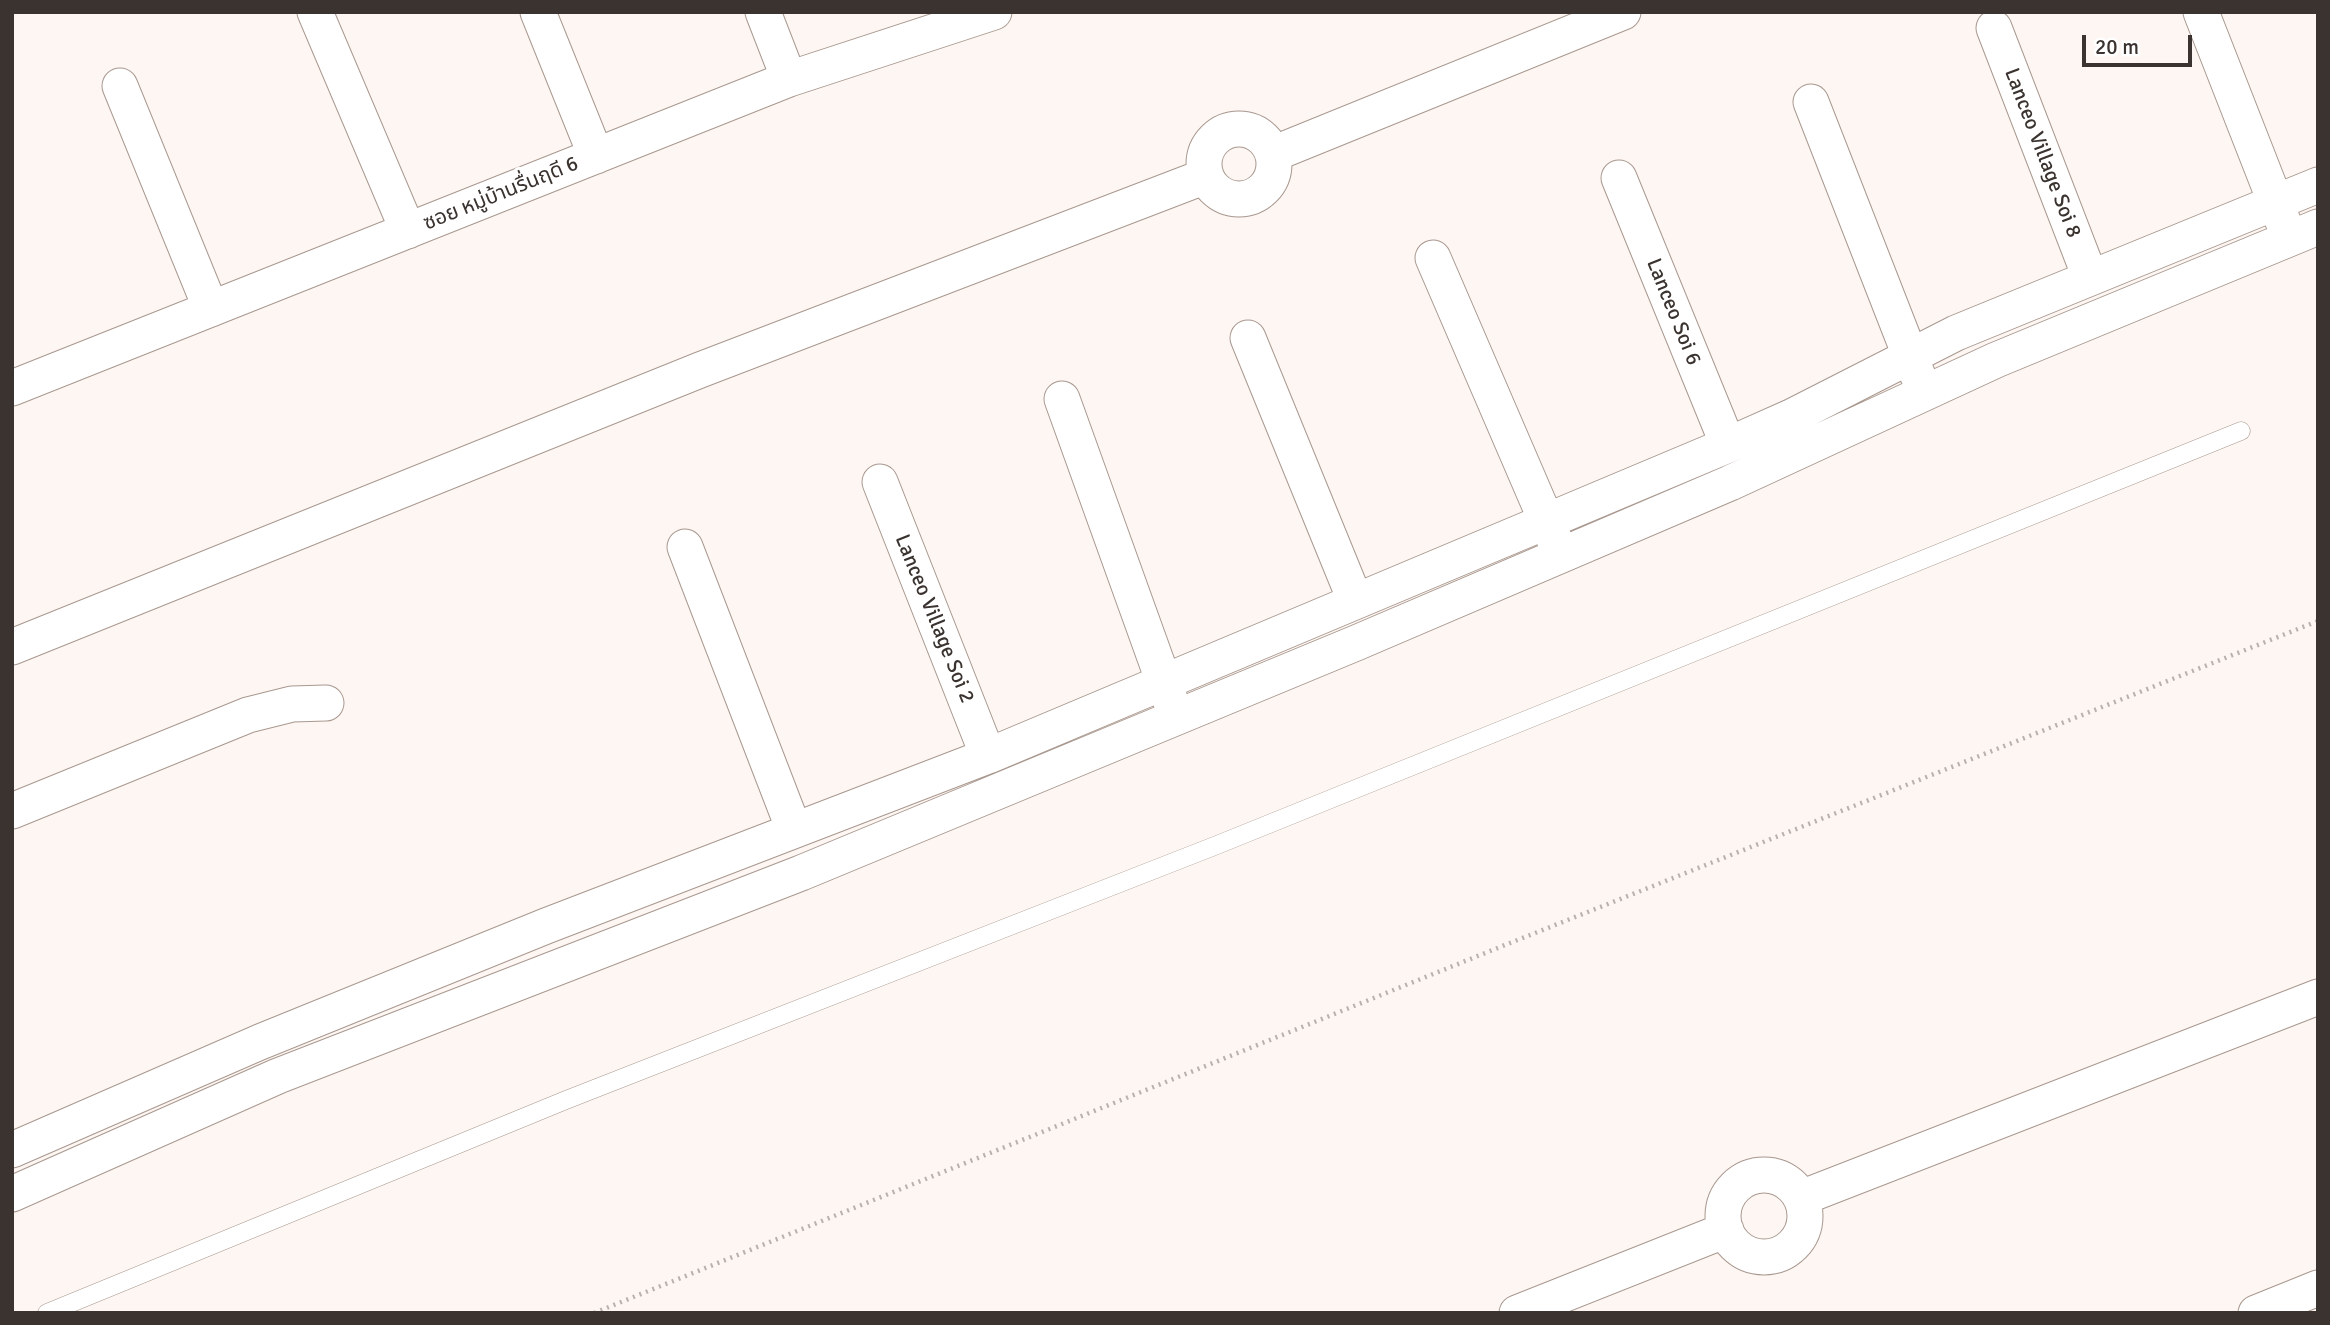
<!DOCTYPE html>
<html>
<head>
<meta charset="utf-8">
<style>
  body { margin:0 }
  #map { position:relative; width:2330px; height:1325px; overflow:hidden; background:#fdf6f2; font-family:Signika,sans-serif }
  canvas { display:block }
  .frame { position:absolute; inset:0; border:14px solid #3a3330; pointer-events:none }
  .scale { position:absolute; left:2082px; top:35px; width:110px; height:32px; box-sizing:border-box; border:4px solid #3a3330; border-top:0; padding-left:9px; font-size:21px; line-height:24px; white-space:nowrap; color:#3a3330; -webkit-text-stroke:5px #fff; paint-order:stroke }
</style>
</head>
<body>
<div id="map">
<canvas width="2330" height="1325"></canvas>
<div class="frame"></div>
<div class="scale">20 m</div>
</div>
<script>
const g = document.querySelector('canvas').getContext('2d');
g.lineJoin = 'round';
const poly = rows => new Path2D(rows.map(r => 'M' + r).join(''));
function stroke(path, color, width, dash) { g.strokeStyle = color; g.lineWidth = width; g.lineCap = dash ? 'butt' : 'round'; g.setLineDash(dash || []); g.stroke(path); }
function drawText(font, color, halo, rows, align = 'center') {
  g.font = font + ' Signika,"Noto Sans Thai",sans-serif'; g.lineWidth = 6; g.setLineDash([]); g.textBaseline = 'middle'; g.strokeStyle = halo; g.fillStyle = color; for (const [text, x, y, turn = 0] of rows) {
    g.save(); g.translate(x, y); g.rotate((+turn || 0) * Math.PI / 180); g.textAlign = isNaN(turn) ? turn : align; if (halo) g.strokeText(text, 0, 0); g.fillText(text, 0, 0); g.restore();
  }
}
const lane = poly([
  [47,1313,566,1100,1217,845,2241,431]
]);
const street = poly([
  [315,12,408,231],
  [538,12,596,156],
  [763,12,789,79],
  [2201,12,2284,224],
  [1994,28,2090,277],
  [120,86,211,309],
  [1811,102,1918,376],
  '1204 164a35 35 0 1 1 70 0a35 35 0 1 1-70 0Z',
  [1273,154,1623,12],
  [1619,178,1728,445],
  [1433,258,1555,541],
  [1248,338,1355,600],
  [12,388,789,79,994,12],
  [1062,399,1171,702],
  [880,482,988,756],
  [685,547,794,830],
  [12,647,700,370,1206,176],
  [12,811,248,715,292,704,326,703],
  [12,1150,260,1042,546,926,988,756,1728,445,1791,417,1956,333,2318,185],
  '1723 1216a41 41 0 1 1 82 0a41 41 0 1 1-82 0Z',
  [12,1194,278,1076,801,873,1356,643,1730,483,1996,360,2318,227],
  [1801,1198,2318,997],
  [1517,1313,1726,1230],
  [2256,1313,2318,1288]
]);
stroke(lane, '#a9988f', 19);
stroke(street, '#a9988f', 37);
stroke(poly([
  [594,1313,1505,945,2318,621]
]), '#b8b1ae', 4.5, [2, 5]);
stroke(lane, '#fff', 18);
stroke(street, '#fff', 35);
drawText('21px', '#3a3330', '#fff', [
  ["Lanceo Village Soi 8",2042,153,69],
  ["ซอย หมู่บ้านรื่นฤดี 6",501,194,-22],
  ["Lanceo Soi 6",1673,312,68],
  ["Lanceo Village Soi 2",934,619,68]
]);
</script>
</body>
</html>
